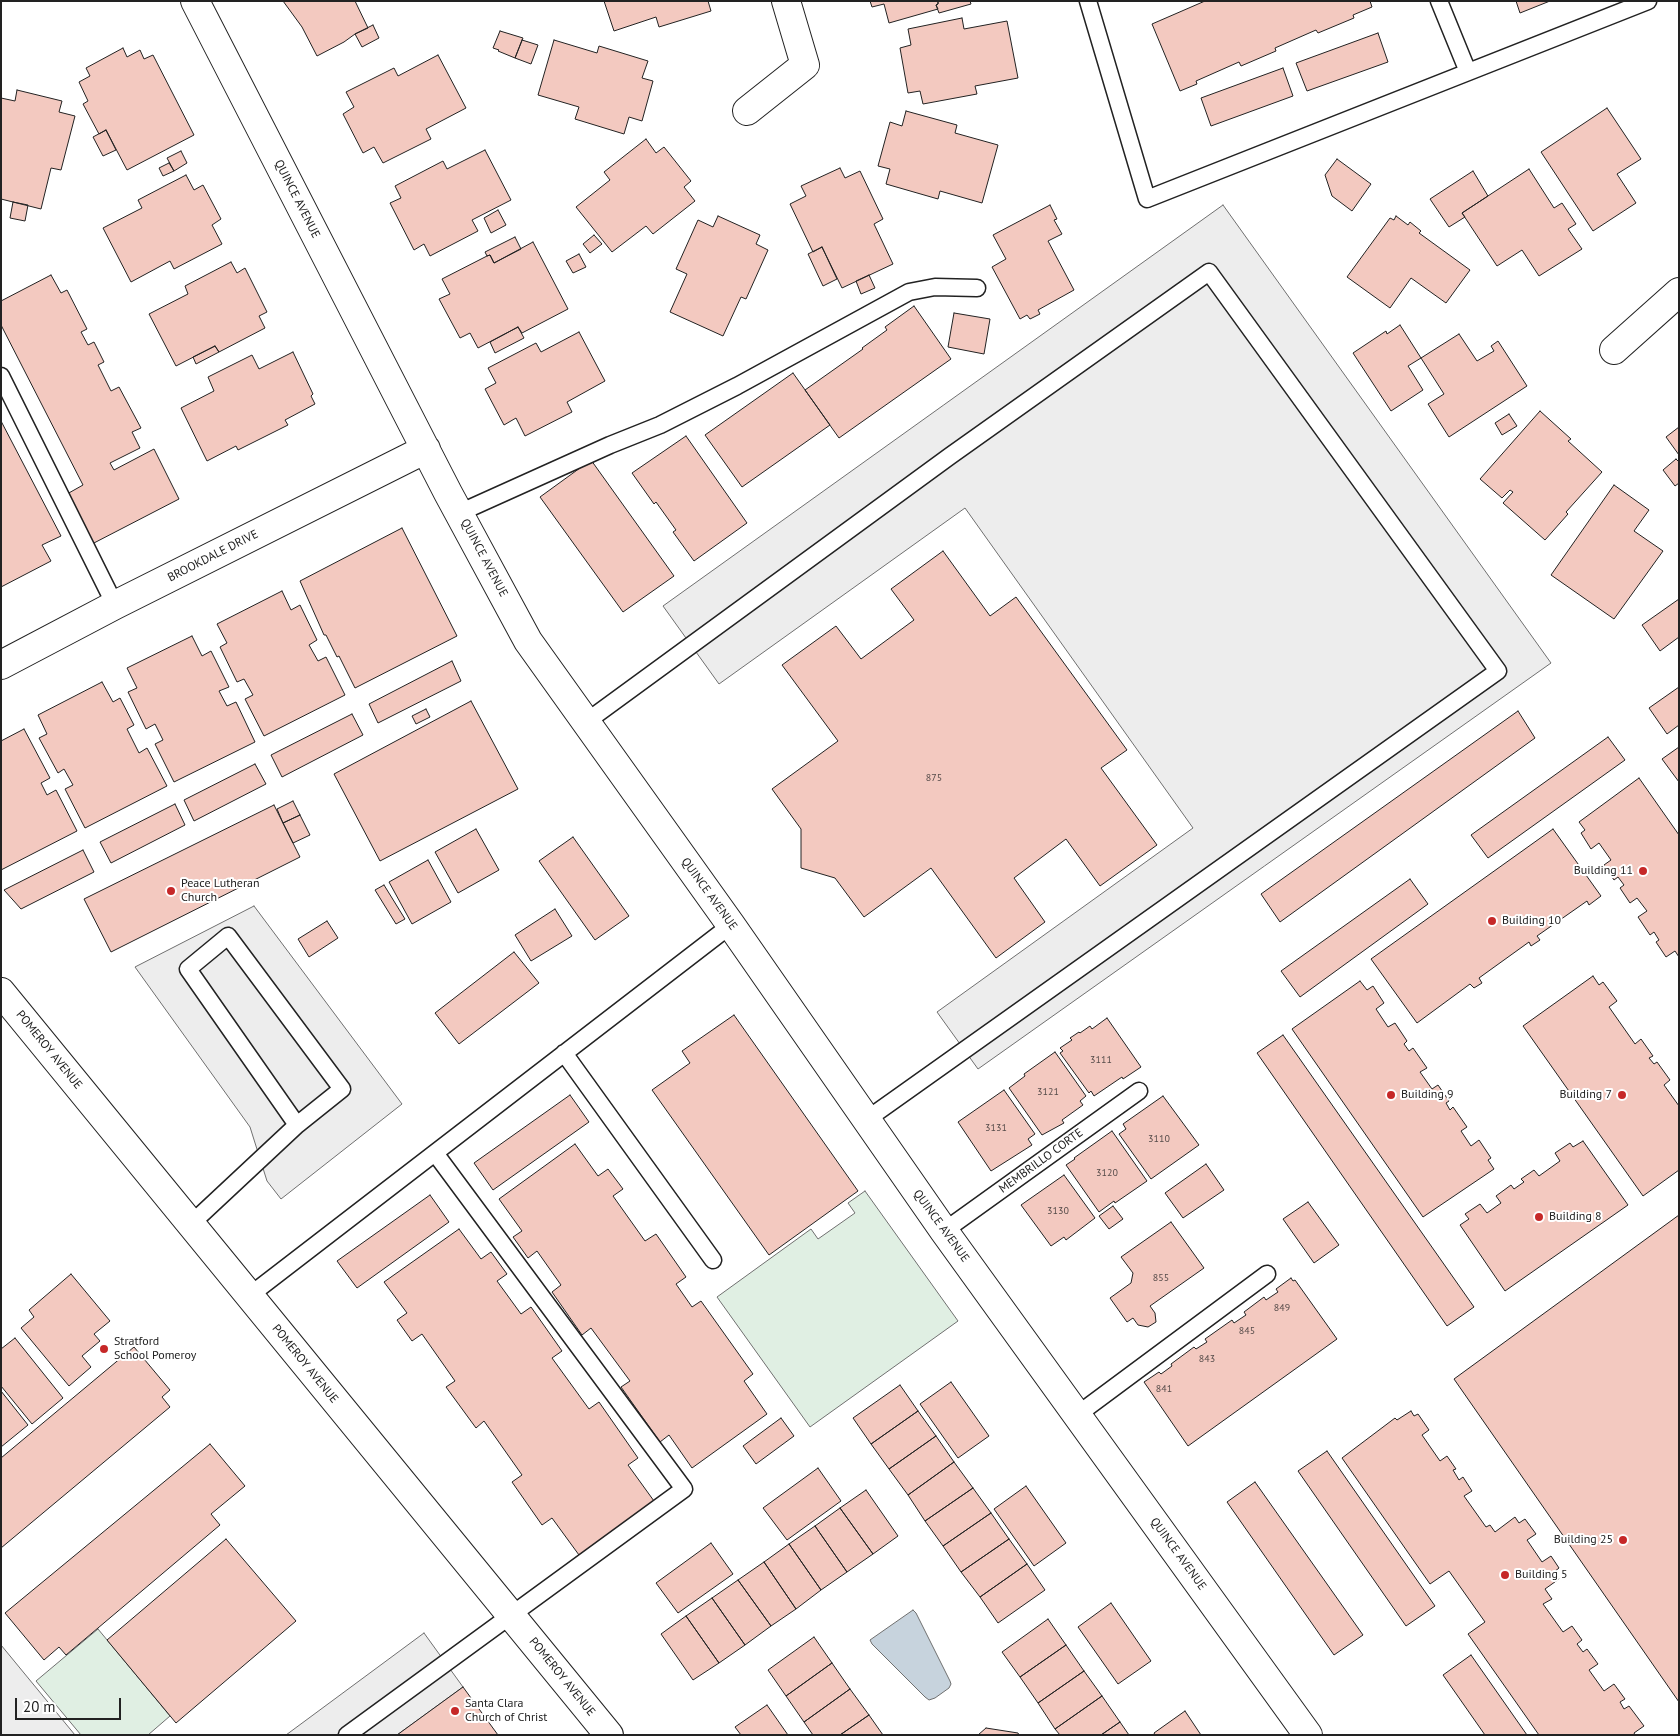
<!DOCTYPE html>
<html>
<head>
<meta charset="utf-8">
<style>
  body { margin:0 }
  #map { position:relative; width:1680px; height:1736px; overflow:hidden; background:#fff; font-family:"PT Sans",sans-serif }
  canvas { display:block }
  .frame { position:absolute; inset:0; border:2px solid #222; pointer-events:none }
  .scale { position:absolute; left:15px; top:1698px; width:106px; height:22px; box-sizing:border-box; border:2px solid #222; border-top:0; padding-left:6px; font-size:15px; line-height:18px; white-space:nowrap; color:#222; -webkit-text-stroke:4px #fff; paint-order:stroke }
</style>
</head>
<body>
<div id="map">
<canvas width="1680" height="1736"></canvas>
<div class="frame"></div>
<div class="scale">20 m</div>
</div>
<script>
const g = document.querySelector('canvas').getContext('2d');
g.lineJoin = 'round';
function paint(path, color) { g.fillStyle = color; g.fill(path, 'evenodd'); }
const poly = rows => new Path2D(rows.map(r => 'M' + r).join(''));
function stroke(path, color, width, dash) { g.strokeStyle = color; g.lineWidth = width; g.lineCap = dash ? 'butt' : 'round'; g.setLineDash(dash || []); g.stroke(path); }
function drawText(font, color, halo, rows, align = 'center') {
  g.font = font + ' "PT Sans",sans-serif'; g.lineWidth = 4; g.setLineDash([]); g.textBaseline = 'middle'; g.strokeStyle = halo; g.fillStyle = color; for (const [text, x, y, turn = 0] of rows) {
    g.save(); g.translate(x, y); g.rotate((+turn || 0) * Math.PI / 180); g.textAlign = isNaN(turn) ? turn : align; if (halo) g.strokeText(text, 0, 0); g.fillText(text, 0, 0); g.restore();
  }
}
const green = poly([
  [865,1191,958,1321,810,1427,717,1297,811,1229,818,1239,855,1213,848,1203,865,1191],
  [98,1629,170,1716,148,1735,81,1735,36,1681,98,1629]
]);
paint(green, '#e0efe3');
stroke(green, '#6f6f6f', 1);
const parking = poly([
  [1223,205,1551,663,978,1069,937,1012,1193,828,965,508,719,684,663,606,1223,205],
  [254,906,402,1104,281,1199,267,1181,250,1127,135,967,254,906],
  [424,1633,463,1687,397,1735,286,1735,424,1633],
  [1,1645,75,1735,1,1735,1,1645]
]);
paint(parking, '#ededed');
stroke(parking, '#6f6f6f', 1);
const water = poly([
  [913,1610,916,1613,950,1681,951,1684,949,1688,935,1698,929,1700,925,1697,872,1644,870,1640,913,1610]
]);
paint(water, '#c7d3dd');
stroke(water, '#6f6f6f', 1);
const building = poly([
  [283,1,355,1,368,28,355,34,344,42,317,56,302,27,283,1],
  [604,1,708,1,711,11,659,27,656,17,614,31,604,1],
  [870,1,938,1,938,4,936,5,938,9,889,23,884,4,872,7,870,1],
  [938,1,970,1,971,4,939,13,936,5,938,4,938,1],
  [1205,1,1370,1,1372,7,1353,15,1354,18,1318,33,1316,30,1275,48,1276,51,1241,66,1239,62,1196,81,1197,84,1180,91,1152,24,1205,1],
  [1516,1,1550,1,1520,13,1516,1],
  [962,18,964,29,1007,21,1018,78,975,86,977,94,923,104,920,91,908,93,900,48,911,45,908,29,962,18],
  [373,25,379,38,362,47,355,34,373,25],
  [500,31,523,38,515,58,498,51,499,50,493,48,500,31],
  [1378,33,1388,62,1307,91,1296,63,1378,33],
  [522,40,538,45,531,64,515,58,522,40],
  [554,40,597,53,599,46,648,61,642,78,653,81,642,121,629,117,624,134,575,119,579,107,538,95,554,40],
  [123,48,127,57,140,50,144,59,153,55,194,135,127,170,106,130,99,134,83,104,88,101,79,82,90,76,86,68,123,48],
  [438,55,466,108,426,129,431,139,383,163,374,147,363,153,343,114,354,107,346,92,394,68,398,76,438,55],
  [1283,68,1293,96,1211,126,1201,98,1283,68],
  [17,90,62,101,59,112,75,116,61,170,51,168,41,209,1,199,1,98,15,101,17,90],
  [1607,108,1641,159,1617,174,1636,203,1593,231,1541,152,1607,108],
  [906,111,957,125,955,133,998,145,982,203,940,191,938,199,886,184,890,169,878,166,890,122,902,126,906,111],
  [106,130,116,150,103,156,93,137,106,130],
  [646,139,656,153,664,147,691,181,684,187,695,201,653,234,646,226,612,252,576,207,610,180,604,172,646,139],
  [485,150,511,200,472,220,478,231,430,256,424,244,414,250,390,203,401,198,395,186,443,161,447,169,485,150],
  [181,151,187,163,174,171,167,158,181,151],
  [1337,159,1371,184,1352,211,1332,196,1325,175,1337,159],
  [169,163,174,171,163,176,159,168,169,163],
  [840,168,845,178,860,171,883,219,874,224,893,264,842,288,822,247,813,252,790,204,806,196,801,186,840,168],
  [1529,169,1554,208,1562,203,1576,224,1568,229,1582,249,1539,276,1522,250,1497,266,1462,213,1529,169],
  [1473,171,1488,196,1462,213,1465,217,1449,227,1430,199,1473,171],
  [186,175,194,190,203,185,221,219,212,225,222,244,174,269,170,261,131,282,103,228,142,208,138,200,186,175],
  [13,202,28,205,25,221,10,218,13,202],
  [1050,205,1057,219,1054,220,1062,234,1048,241,1074,290,1038,310,1040,314,1030,319,1027,315,1020,319,992,267,1006,259,993,235,1050,205],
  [498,210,506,225,491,233,484,218,498,210],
  [718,216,760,235,756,244,768,250,746,299,741,297,723,336,670,312,687,274,676,269,698,220,713,227,718,216],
  [1396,216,1408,225,1410,222,1421,231,1419,233,1470,270,1446,303,1411,278,1390,308,1347,277,1390,218,1394,220,1396,216],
  [594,235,602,244,590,253,583,244,594,235],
  [515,237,521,249,494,263,490,255,487,256,485,252,515,237],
  [533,242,568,309,522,333,518,327,478,348,470,333,460,338,439,299,450,294,442,279,487,256,490,255,494,263,533,242],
  [822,247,837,279,823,286,808,254,822,247],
  [579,254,586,267,573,273,566,261,579,254],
  [231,262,237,273,245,268,267,312,259,316,265,328,219,352,215,346,176,366,149,314,188,294,185,286,231,262],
  [51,275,61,293,67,290,87,329,81,332,88,345,94,342,104,362,98,365,111,391,119,387,141,428,132,432,140,448,110,463,114,470,154,449,179,499,92,544,67,494,83,485,1,325,1,301,51,275],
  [869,275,875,288,861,294,856,281,869,275],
  [914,306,951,359,839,438,805,390,863,349,862,348,887,330,885,327,914,306],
  [954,313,990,319,984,354,948,347,954,313],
  [1400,325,1421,358,1408,366,1423,390,1391,411,1353,353,1386,331,1387,334,1400,325],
  [518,327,524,338,495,353,490,342,518,327],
  [579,332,605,381,567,402,572,412,525,436,516,418,504,425,485,389,496,383,488,368,536,343,541,352,579,332],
  [1459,334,1477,361,1494,351,1491,346,1498,341,1527,386,1449,437,1428,404,1444,394,1421,358,1459,334],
  [215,346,219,352,196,364,193,357,215,346],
  [293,352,313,394,311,396,315,404,285,420,288,425,238,450,236,446,207,461,181,408,214,391,208,377,252,355,259,369,293,352],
  [793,373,830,425,742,487,705,435,793,373],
  [1540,411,1571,439,1568,441,1602,472,1566,512,1568,514,1545,540,1503,503,1513,492,1510,490,1502,498,1480,479,1540,411],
  [1509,414,1517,426,1502,435,1495,423,1509,414],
  [1,421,61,536,42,545,51,561,1,587,1,421],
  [1679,427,1679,455,1666,437,1679,427],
  [686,436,747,523,694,561,673,532,676,530,656,502,654,504,632,473,686,436],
  [1676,459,1679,462,1679,483,1675,486,1663,470,1676,459],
  [591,460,674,576,623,612,540,497,591,460],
  [1614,485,1649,510,1634,531,1663,551,1614,619,1551,575,1614,485],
  [402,528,457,636,355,688,339,656,337,657,326,635,324,635,300,581,402,528],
  [943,551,990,616,1016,597,1127,750,1101,768,1157,845,1100,886,1066,839,1014,878,1045,922,996,958,931,868,864,917,835,878,801,868,801,829,772,789,838,741,782,665,836,626,861,659,914,620,891,589,943,551],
  [282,591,291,610,300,605,317,640,309,645,318,661,326,657,345,695,264,736,245,699,253,695,244,679,237,682,220,647,227,643,217,624,282,591],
  [1679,599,1679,637,1660,651,1642,625,1679,599],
  [192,636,202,656,211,651,229,687,219,691,227,706,236,702,255,742,174,782,155,744,163,740,155,724,146,729,128,692,137,688,127,668,192,636],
  [452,661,461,681,378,723,369,704,452,661],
  [102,682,113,702,120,698,134,725,127,729,139,753,147,748,167,786,85,828,65,789,73,785,64,769,58,773,39,738,47,734,38,715,102,682],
  [1679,687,1679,725,1667,734,1649,708,1679,687],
  [471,701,518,789,380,861,334,774,471,701],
  [426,709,430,717,416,724,412,716,426,709],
  [1518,711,1535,738,1280,922,1261,894,1518,711],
  [352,714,363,735,282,777,271,755,352,714],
  [24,729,50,778,41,783,47,795,56,790,77,831,1,870,1,741,24,729],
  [1608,737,1625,760,1488,858,1471,835,1608,737],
  [1679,747,1679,782,1662,759,1679,747],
  [255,764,266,784,194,821,184,800,255,764],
  [1639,778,1679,835,1679,957,1675,951,1666,957,1656,942,1659,940,1654,932,1650,935,1638,917,1647,911,1637,898,1630,903,1620,888,1624,885,1618,877,1614,880,1604,865,1611,860,1599,843,1591,849,1581,833,1585,830,1579,822,1639,778],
  [293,801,300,815,283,823,277,809,293,801],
  [175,804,185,825,111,863,100,842,175,804],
  [274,805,300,857,111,952,84,899,274,805],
  [300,815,310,835,293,843,283,823,300,815],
  [476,829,499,870,458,893,435,852,476,829],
  [1553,829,1601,896,1589,905,1587,901,1537,936,1540,940,1531,946,1529,942,1479,978,1482,983,1474,988,1470,984,1417,1023,1371,959,1553,829],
  [573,837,629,916,595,940,539,861,573,837],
  [83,850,94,872,21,909,4,890,83,850],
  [428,860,451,902,412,924,389,882,428,860],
  [1410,879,1428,904,1300,997,1281,971,1410,879],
  [384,885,405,919,396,924,375,890,384,885],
  [555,909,572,936,531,961,515,935,555,909],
  [327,921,338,938,309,957,298,939,327,921],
  [514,952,539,983,459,1044,435,1013,514,952],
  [1593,976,1599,985,1603,982,1617,1001,1609,1007,1635,1044,1641,1039,1653,1056,1649,1058,1654,1064,1657,1062,1670,1080,1664,1085,1679,1106,1679,1170,1643,1196,1523,1026,1593,976],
  [1360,981,1367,990,1373,986,1384,1003,1376,1009,1388,1027,1395,1023,1407,1041,1404,1044,1409,1051,1413,1048,1427,1068,1420,1072,1432,1089,1438,1085,1449,1101,1446,1103,1450,1110,1453,1107,1467,1127,1461,1131,1471,1146,1479,1140,1491,1158,1488,1160,1494,1169,1423,1217,1292,1029,1360,981],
  [734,1015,858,1191,769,1255,652,1090,690,1063,682,1051,734,1015],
  [1107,1018,1141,1067,1123,1079,1122,1077,1094,1096,1091,1091,1089,1093,1060,1053,1063,1051,1060,1048,1072,1040,1070,1038,1079,1032,1080,1033,1090,1026,1092,1029,1107,1018],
  [1283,1035,1474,1307,1447,1326,1257,1053,1283,1035],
  [1055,1052,1086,1096,1080,1101,1083,1105,1062,1120,1064,1123,1042,1135,1009,1088,1025,1076,1024,1074,1055,1052],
  [1004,1090,1035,1134,1028,1139,1032,1145,991,1171,958,1122,1004,1090],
  [570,1095,589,1122,493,1190,474,1163,570,1095],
  [1163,1096,1199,1145,1151,1179,1119,1134,1126,1129,1123,1124,1163,1096],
  [1112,1131,1147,1181,1115,1203,1114,1201,1099,1212,1066,1165,1075,1159,1074,1158,1112,1131],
  [1583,1141,1628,1205,1505,1291,1460,1225,1469,1219,1465,1214,1480,1204,1487,1213,1501,1203,1496,1196,1511,1185,1514,1189,1524,1182,1521,1179,1534,1170,1539,1176,1560,1161,1555,1153,1570,1143,1573,1147,1583,1141],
  [575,1144,598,1176,608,1169,623,1189,613,1196,645,1241,656,1234,686,1277,676,1284,692,1307,701,1301,753,1374,744,1381,767,1414,692,1468,669,1435,660,1442,621,1387,630,1381,591,1328,582,1335,552,1292,561,1285,537,1251,528,1258,513,1237,522,1231,499,1199,575,1144],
  [1206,1164,1224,1190,1183,1218,1165,1193,1206,1164],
  [1064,1175,1095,1218,1066,1240,1064,1237,1051,1246,1021,1205,1064,1175],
  [430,1195,449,1222,357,1288,337,1261,430,1195],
  [1308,1202,1339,1245,1314,1263,1283,1219,1308,1202],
  [1113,1206,1123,1219,1109,1229,1099,1216,1113,1206],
  [1679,1215,1679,1702,1454,1379,1679,1215],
  [1171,1222,1204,1268,1150,1306,1155,1313,1156,1322,1148,1327,1138,1325,1133,1318,1127,1322,1110,1298,1131,1283,1133,1273,1121,1257,1171,1222],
  [459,1229,481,1259,491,1252,507,1274,497,1281,521,1314,531,1307,562,1351,552,1358,589,1409,599,1402,638,1458,628,1465,654,1501,579,1555,552,1518,542,1525,512,1482,522,1475,484,1421,476,1428,446,1387,455,1381,422,1334,412,1341,397,1320,407,1313,384,1282,459,1229],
  [71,1274,110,1321,94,1334,100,1341,82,1356,91,1367,69,1386,21,1328,34,1317,29,1310,71,1274],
  [1291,1278,1293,1281,1295,1280,1337,1339,1188,1446,1144,1382,1159,1372,1161,1374,1172,1366,1171,1364,1194,1347,1196,1349,1207,1342,1205,1339,1232,1320,1234,1323,1246,1315,1244,1312,1264,1297,1266,1300,1278,1292,1276,1289,1291,1278],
  [15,1338,63,1398,32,1424,1,1386,1,1349,15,1338],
  [134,1347,170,1390,162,1397,170,1407,1,1548,1,1458,134,1347],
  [951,1382,989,1436,958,1458,920,1404,951,1382],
  [900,1385,918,1411,871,1444,853,1418,900,1385],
  [1,1391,28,1425,1,1447,1,1391],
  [918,1411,936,1436,889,1469,871,1444,918,1411],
  [1411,1411,1414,1416,1418,1414,1429,1430,1422,1435,1440,1461,1447,1456,1456,1469,1453,1470,1459,1480,1463,1477,1472,1491,1464,1496,1486,1527,1490,1525,1495,1532,1515,1517,1519,1523,1525,1519,1536,1534,1527,1540,1542,1562,1551,1556,1559,1568,1554,1572,1559,1579,1545,1589,1552,1599,1543,1604,1563,1632,1572,1626,1582,1640,1577,1644,1583,1652,1587,1649,1598,1664,1589,1670,1604,1691,1614,1684,1625,1699,1620,1702,1624,1709,1629,1706,1644,1726,1634,1733,1635,1735,1539,1735,1468,1634,1485,1622,1449,1571,1430,1584,1342,1458,1395,1418,1397,1420,1411,1411],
  [781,1418,794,1436,756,1464,743,1446,781,1418],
  [936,1436,954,1462,908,1495,889,1469,936,1436],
  [210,1444,245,1486,211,1514,220,1525,66,1655,59,1647,44,1660,5,1613,210,1444],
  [1327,1451,1435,1606,1406,1626,1298,1471,1327,1451],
  [954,1462,973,1488,925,1521,908,1495,954,1462],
  [818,1468,841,1501,787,1540,763,1508,818,1468],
  [1255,1482,1363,1635,1334,1655,1227,1502,1255,1482],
  [1026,1486,1066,1543,1034,1566,994,1509,1026,1486],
  [973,1488,991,1513,943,1546,925,1521,973,1488],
  [866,1490,898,1536,873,1554,840,1508,866,1490],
  [840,1508,873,1554,847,1572,815,1526,840,1508],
  [991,1513,1009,1539,961,1572,943,1546,991,1513],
  [815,1526,847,1572,821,1590,789,1544,815,1526],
  [226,1539,296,1621,176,1723,107,1640,226,1539],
  [1009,1539,1027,1564,980,1597,961,1572,1009,1539],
  [711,1543,733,1574,678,1613,656,1583,711,1543],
  [789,1544,821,1590,796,1609,764,1562,789,1544],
  [764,1562,796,1609,771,1626,738,1580,764,1562],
  [1027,1564,1045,1590,998,1623,980,1597,1027,1564],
  [738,1580,771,1626,745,1645,712,1598,738,1580],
  [712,1598,745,1645,719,1663,686,1616,712,1598],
  [1111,1603,1151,1661,1118,1684,1078,1627,1111,1603],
  [686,1616,719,1663,693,1680,661,1634,686,1616],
  [1048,1619,1066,1645,1020,1677,1002,1652,1048,1619],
  [814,1637,832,1663,786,1696,768,1670,814,1637],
  [1066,1645,1084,1671,1038,1703,1020,1677,1066,1645],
  [1471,1655,1527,1735,1485,1735,1443,1675,1471,1655],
  [832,1663,850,1689,804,1722,786,1696,832,1663],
  [1084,1671,1102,1696,1055,1729,1038,1703,1084,1671],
  [463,1687,498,1735,397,1735,463,1687],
  [850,1689,869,1715,840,1735,813,1735,804,1722,850,1689],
  [1102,1696,1120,1722,1101,1735,1060,1735,1055,1729,1102,1696],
  [767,1705,788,1735,741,1735,735,1727,767,1705],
  [1185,1711,1201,1735,1155,1735,1154,1733,1185,1711],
  [869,1715,883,1735,840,1735,869,1715],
  [1120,1722,1129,1735,1101,1735,1120,1722],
  [986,1728,1018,1733,1019,1735,978,1735,986,1728]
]);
paint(building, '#f3c9c0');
stroke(building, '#222', 1);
const service = poly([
  [1088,1,1147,199,1648,1],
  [1439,1,1468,72],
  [1,376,115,605],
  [459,513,610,445,660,425,737,386,909,292,935,287,977,288],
  [586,722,950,456,1209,272,1498,671,866,1120],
  [564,1053,713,1260],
  [191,1224,297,1125,342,1089,228,936,188,969,297,1125],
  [944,1231,1139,1091],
  [249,1296,731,925],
  [1077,1415,1267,1274],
  [347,1735,684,1489,435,1153]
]);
const minor = poly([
  [195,1,448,493,528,641,731,925,944,1231,1308,1735],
  [747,111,805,65,786,1],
  [1614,350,1679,292],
  [1,665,115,605,426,449]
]);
const tertiary = poly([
  [1,992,609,1735]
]);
stroke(service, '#222', 19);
stroke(minor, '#222', 30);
stroke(tertiary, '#222', 30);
stroke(service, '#fff', 16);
stroke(minor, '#fff', 28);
stroke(tertiary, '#fff', 28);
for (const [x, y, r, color] of [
  [1643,871,5,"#c62828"],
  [171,891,5,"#c62828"],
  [1492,921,5,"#c62828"],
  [1391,1095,5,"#c62828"],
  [1622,1095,5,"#c62828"],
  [1539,1217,5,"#c62828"],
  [104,1349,5,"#c62828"],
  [1623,1540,5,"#c62828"],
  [1505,1575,5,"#c62828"],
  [455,1711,5,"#c62828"]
]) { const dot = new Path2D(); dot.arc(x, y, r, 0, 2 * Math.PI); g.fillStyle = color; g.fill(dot); stroke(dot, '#fff', 2); }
drawText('10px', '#564c4a', null, [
  ["875",934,778],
  ["3111",1101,1060],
  ["3121",1048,1092],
  ["3131",996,1128],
  ["3110",1159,1139],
  ["3120",1107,1173],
  ["3130",1058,1211],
  ["855",1161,1278],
  ["849",1282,1308],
  ["845",1247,1331],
  ["843",1207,1359],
  ["841",1164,1389]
]);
drawText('12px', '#222', '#fff', [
  ["QUINCE AVENUE",297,199,63],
  ["BROOKDALE DRIVE",213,556,-27],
  ["QUINCE AVENUE",484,558,62],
  ["QUINCE AVENUE",709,894,54],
  ["POMEROY AVENUE",49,1050,51],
  ["MEMBRILLO CORTE",1041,1161,-36],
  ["QUINCE AVENUE",941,1226,54],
  ["POMEROY AVENUE",305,1364,51],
  ["QUINCE AVENUE",1178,1554,54],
  ["POMEROY AVENUE",562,1677,51]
]);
drawText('12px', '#222', '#fff', [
  ["Building 11",1633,871,"right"],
  ["Peace Lutheran",181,884],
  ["Church",181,898],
  ["Building 10",1502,921],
  ["Building 9",1401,1095],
  ["Building 7",1612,1095,"right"],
  ["Building 8",1549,1217],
  ["Stratford",114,1342],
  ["School Pomeroy",114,1356],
  ["Building 25",1613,1540,"right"],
  ["Building 5",1515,1575],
  ["Santa Clara",465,1704],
  ["Church of Christ",465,1718]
], 'left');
</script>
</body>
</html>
